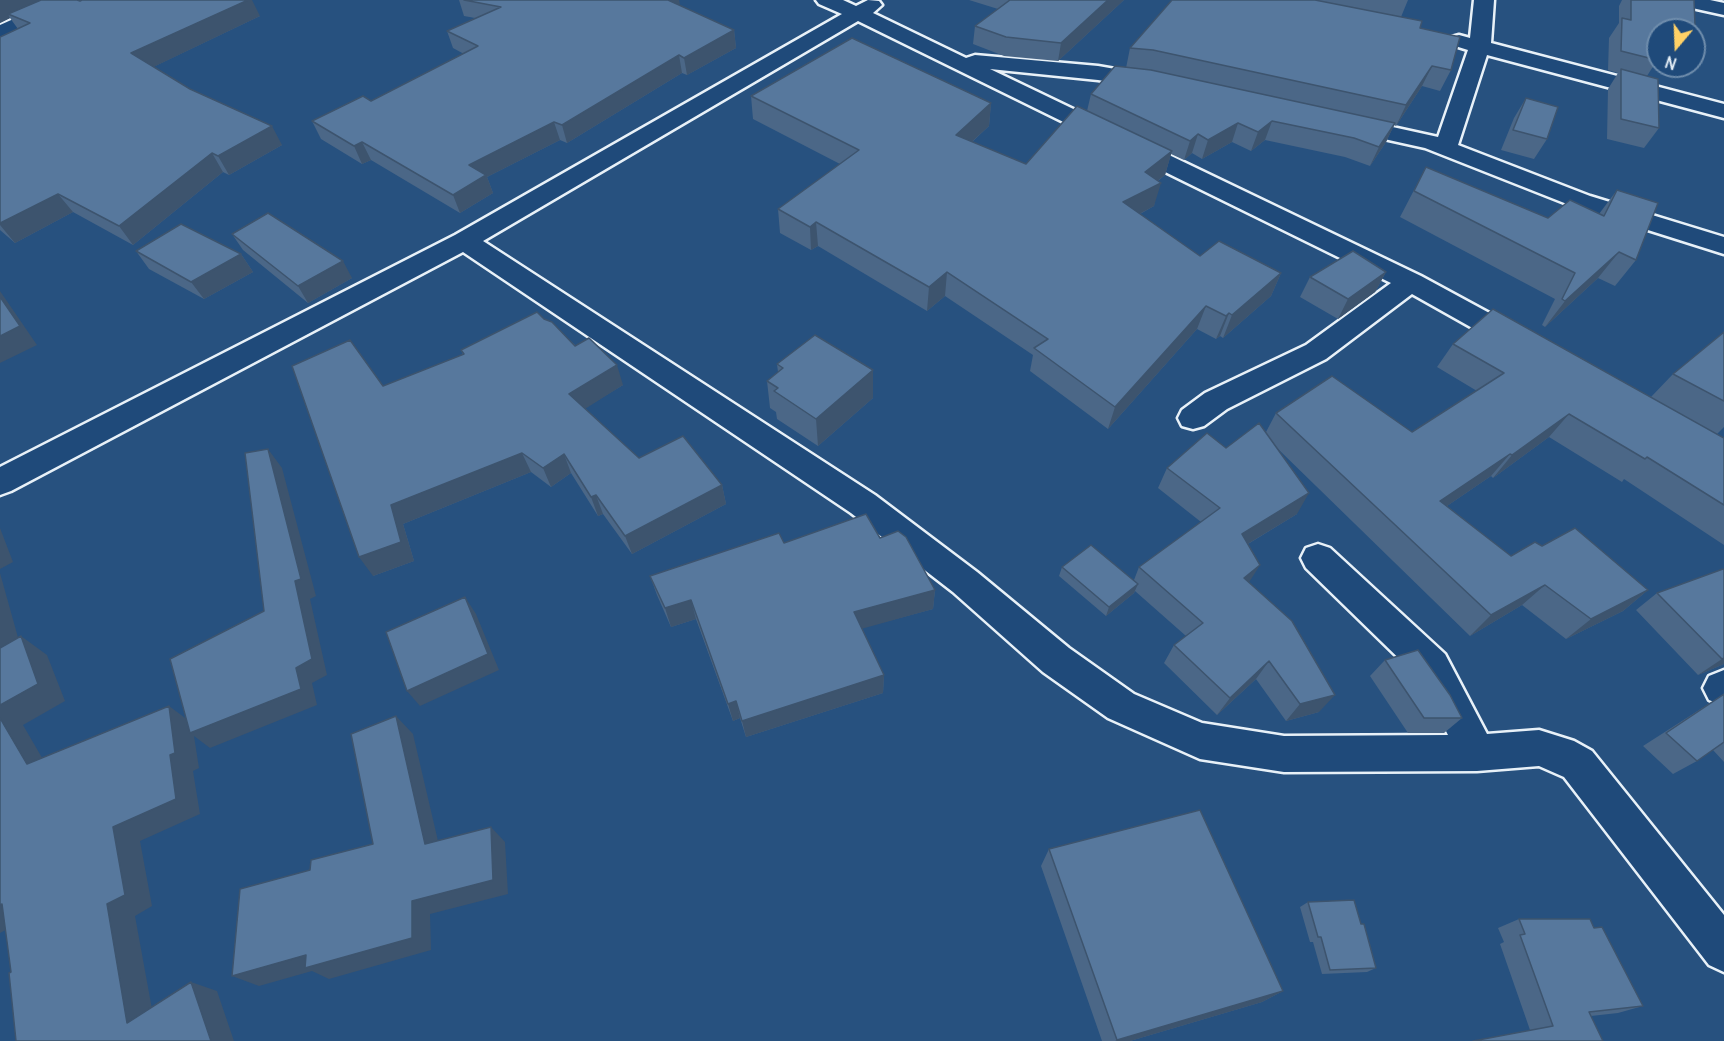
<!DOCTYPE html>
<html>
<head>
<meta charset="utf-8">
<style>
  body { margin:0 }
  #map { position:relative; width:1724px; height:1041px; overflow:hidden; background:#27517f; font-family:Delius,sans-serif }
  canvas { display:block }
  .north { position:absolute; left:1646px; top:18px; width:60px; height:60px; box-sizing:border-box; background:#1f4a7a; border:2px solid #6f8dac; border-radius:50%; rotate:199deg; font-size:16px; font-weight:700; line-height:24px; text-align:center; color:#e8f1f8 }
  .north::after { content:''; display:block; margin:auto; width:21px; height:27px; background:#ffd166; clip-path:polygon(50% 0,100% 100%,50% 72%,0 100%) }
</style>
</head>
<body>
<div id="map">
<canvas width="1724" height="1041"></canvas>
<div class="north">N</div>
</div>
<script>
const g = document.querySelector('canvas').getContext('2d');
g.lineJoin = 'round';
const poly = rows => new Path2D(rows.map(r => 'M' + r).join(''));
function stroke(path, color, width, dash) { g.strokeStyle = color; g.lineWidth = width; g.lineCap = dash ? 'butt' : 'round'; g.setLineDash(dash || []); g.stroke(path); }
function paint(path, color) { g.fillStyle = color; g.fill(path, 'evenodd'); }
const street = poly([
  [816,0,843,0,856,6,868,0,879,1,882,5,873,13,966,58,975,55,1098,66,1161,77,1164,82,1161,87,1153,89,1098,80,990,69,1421,276,1528,334,1532,341,1528,348,1518,351,1508,348,1412,294,1326,359,1227,409,1204,426,1193,429,1182,426,1178,418,1182,410,1205,393,1306,345,1391,283,858,21,483,241,875,495,977,572,1069,648,1134,694,1202,723,1284,736,1448,735,1419,678,1306,568,1301,558,1306,548,1318,544,1330,548,1445,654,1487,734,1539,730,1574,741,1592,751,1724,915,1724,972,1709,965,1564,777,1539,766,1477,771,1284,772,1200,759,1108,718,1043,672,953,592,851,513,463,252,11,491,0,495,0,467,455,235,842,14,819,4,816,0],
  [1474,0,1494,0,1491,43,1724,104,1724,118,1487,55,1458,145,1590,196,1724,237,1724,254,1572,206,1425,148,1339,129,1335,124,1339,119,1347,117,1438,137,1468,50,1452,45,1448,41,1452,37,1459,35,1470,38,1474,0],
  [1671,0,1710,0,1724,3,1724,15,1674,4,1671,0],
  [1724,670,1724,704,1722,705,1709,700,1703,688,1709,676,1724,670]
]);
const primary = poly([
  [56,0,83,0,80,4,0,39,0,25,56,0]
]);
stroke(street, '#e8f1f8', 5);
stroke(primary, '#e8f1f8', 5);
paint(street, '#1f4a7a');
paint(primary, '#1f4a7a');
paint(poly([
  [0,0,80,1,260,16,153,67,282,145,229,175,223,172,133,245,73,212,15,243,0,230,0,37,18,29,10,18,0,23],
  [459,0,679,0,679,5,734,30,736,48,687,75,682,73,567,143,560,140,487,177,493,193,460,213,371,160,362,164,321,139,312,121,371,101,464,54,453,48,447,31,475,18,464,16],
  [969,0,1124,0,1058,61,1004,56,973,44,975,26,998,9],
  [1172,0,1408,0,1401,17,1420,28,1451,70,1440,91,1422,86,1396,126,1394,125,1386,142,1370,166,1345,157,1265,140,1251,151,1232,142,1202,159,1192,153,1184,160,1171,154,1165,175,1158,181,1154,206,1140,214,1200,256,1281,273,1271,296,1223,338,1220,336,1216,339,1197,329,1108,429,1030,371,1033,355,945,296,927,311,818,246,811,250,780,233,778,209,840,164,753,119,751,96,991,103,989,126,972,142,1026,164,1087,111,1091,94,1126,68,1130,48],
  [1622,0,1631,0,1631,8,1631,0,1694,0,1696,51,1694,54,1694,30,1658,30,1658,66,1685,66,1682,71,1654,65,1647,76,1658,79,1659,128,1644,148,1607,139,1608,89,1618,73,1608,70,1609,38,1619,23,1619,6],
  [1526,98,1547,139,1534,159,1501,150,1514,118],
  [1426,167,1548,218,1599,214,1617,190,1636,260,1615,286,1598,278,1545,327,1542,325,1555,299,1400,217],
  [232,234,352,278,308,303,243,250],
  [136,251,241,254,253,272,204,299,149,269],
  [1386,272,1375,292,1338,319,1300,297,1310,277],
  [544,319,623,385,585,408,639,458,722,485,726,504,632,554,603,514,598,516,571,473,551,487,531,472,403,524,414,561,373,576,383,386,463,355,461,350],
  [1724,332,1724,427,1717,434,1724,438,1724,545,1624,479,1622,482,1549,437,1493,478,1491,476,1447,506,1511,556,1542,546,1648,590,1623,611,1566,639,1522,605,1470,636,1278,449,1297,514,1248,544,1249,582,1319,712,1286,721,1256,679,1217,715,1164,663,1174,645,1186,636,1135,591,1134,593,1106,616,1059,576,1062,567,1134,580,1139,567,1201,522,1158,488,1167,468,1226,448,1266,432,1276,413,1412,432,1477,391,1437,367,1453,344,1651,397,1673,374],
  [777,364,873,398,818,446,777,419,776,412,770,408,767,381,778,372],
  [880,538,935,590,933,609,862,628,884,675,883,693,746,737,740,718,733,721,696,619,671,627,657,595,650,576,784,543],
  [1723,569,1724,664,1698,675,1636,610,1657,593],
  [1385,660,1462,718,1444,733,1408,733,1370,676],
  [1724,694,1724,762,1713,750,1697,761,1673,774,1643,746],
  [1049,849,1283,991,1262,1002,1130,1041,1102,1041,1041,866],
  [1308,902,1361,924,1376,968,1367,972,1322,974,1313,942,1310,942,1300,907],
  [1519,919,1594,928,1643,1006,1618,1013,1591,1016,1603,1041,1530,1030,1500,944,1504,942,1498,928]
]), '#4b6787');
paint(poly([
  [0,0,48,0,8,14,10,18,0,23],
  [245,0,252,0,260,16,143,72,131,53],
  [659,0,679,0,680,5,662,13],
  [1108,0,1124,0,1058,61,1061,43],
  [734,30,736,48,687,75,684,58],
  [679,55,682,73,567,143,562,125],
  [1432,66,1422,86,1396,126,1406,105],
  [991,103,989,126,954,158,956,135],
  [1272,121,1265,140,1251,151,1258,132],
  [554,122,560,140,487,177,493,193,460,213,453,195,469,165],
  [1238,123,1232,142,1202,159,1208,140],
  [1395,123,1386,142,1370,166,1379,147],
  [272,126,282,145,229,175,218,156],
  [1198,134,1192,153,1184,160,1190,141],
  [362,142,371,160,362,164,354,146],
  [1172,151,1165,175,1145,191,1161,183,1154,206,1117,226,1123,202,1145,172],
  [212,153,223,172,133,245,119,226],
  [58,194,73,212,15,243,0,225,0,223],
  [816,222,818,246,811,250,810,227],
  [1619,252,1598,278,1545,327,1565,301],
  [241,254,253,272,204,299,191,282],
  [343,261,352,278,308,303,298,286],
  [947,272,945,296,927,311,929,287],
  [1386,272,1375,292,1338,319,1348,299],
  [1281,273,1271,296,1223,338,1232,315],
  [0,291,37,345,0,363],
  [1206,306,1197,329,1108,429,1115,407],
  [1229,313,1220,336,1216,339,1226,316],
  [617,365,623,385,577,414,569,394],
  [873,370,873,398,818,446,816,419],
  [1569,414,1549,437,1493,478,1512,455],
  [268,449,282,468,316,596,310,599,327,675,312,683,317,705,210,748,194,736,199,768,193,771,200,814,140,841,152,906,135,916,156,1031,127,1023,107,904,113,827,170,755,169,706,192,723,296,668,295,581],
  [522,453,531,472,403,524,414,561,373,576,359,557,391,505],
  [564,454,571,473,551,487,543,468],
  [1510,454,1491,476,1422,523,1440,501],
  [722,485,726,504,632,554,625,536],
  [1309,493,1297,514,1231,554,1242,534],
  [596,495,603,514,598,516,591,497],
  [0,528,13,562,0,569],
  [1260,565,1248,584,1244,578],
  [0,573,26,666,0,649],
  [1138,584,1134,593,1106,616,1109,607],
  [1545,585,1522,605,1470,636,1491,615],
  [935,590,933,609,854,631,854,612],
  [1648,590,1623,611,1566,639,1591,619],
  [465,597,476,614,499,670,420,706,407,691],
  [691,600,696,619,671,627,665,608],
  [21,636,47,655,65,701,23,725,55,780,27,764,0,718,0,705],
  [1724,658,1724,664,1698,675,1722,659],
  [1269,661,1256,679,1217,715,1230,698],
  [884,675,883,693,746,737,742,721],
  [1335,695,1319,712,1286,721,1300,704],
  [736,701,740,718,733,721,728,704],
  [396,716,413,734,442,858,425,844],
  [491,827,505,842,508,894,430,914,431,950,329,979,312,971,259,986,232,976,306,955,412,901],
  [2,904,34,915,0,933,0,905],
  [191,982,217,991,234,1041,211,1041],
  [1283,991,1262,1002,1130,1041,1115,1041,1117,1040]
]), '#3d546e');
const building = poly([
  [41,0,77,0,80,1,82,0,248,0,131,53,190,89,272,126,218,156,212,153,119,226,58,194,0,223,0,37,30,23,8,14,41,0],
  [464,0,668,0,734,30,684,58,679,55,562,125,554,122,469,165,486,175,453,195,362,142,354,146,312,121,363,96,371,101,478,46,447,31,501,7,464,0],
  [1010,0,1108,0,1061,43,1006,37,975,26,1010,0],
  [1172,0,1315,0,1422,21,1420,28,1460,37,1451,70,1432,66,1406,105,1153,50,1130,48,1172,0],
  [1631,0,1694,0,1696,51,1694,51,1694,30,1658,30,1657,60,1621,51,1622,18,1631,20,1631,0],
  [852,38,991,103,956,135,1026,164,1077,106,1172,151,1145,172,1161,183,1123,202,1200,256,1219,241,1281,273,1232,315,1229,313,1226,316,1206,306,1115,407,1034,348,1048,339,947,272,929,287,816,222,810,227,778,209,859,150,751,96,852,38],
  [1115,66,1151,70,1395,123,1379,147,1354,138,1272,121,1258,132,1238,123,1208,140,1198,134,1190,141,1091,94,1115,66],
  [1621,69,1658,79,1659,128,1621,119,1621,69],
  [1526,98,1558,107,1547,139,1513,130,1526,98],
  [1426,167,1548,218,1570,200,1604,216,1617,190,1658,203,1636,260,1619,252,1565,301,1562,299,1575,273,1414,191,1426,167],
  [268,213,343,261,298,286,232,234,268,213],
  [181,224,241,254,191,282,136,251,181,224],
  [1353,251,1386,272,1348,299,1310,277,1353,251],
  [0,297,20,326,0,336,0,297],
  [1493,309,1724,438,1724,505,1647,457,1645,459,1569,414,1512,455,1510,454,1440,501,1511,556,1535,542,1542,546,1575,528,1648,590,1591,619,1545,585,1491,615,1276,413,1332,376,1412,432,1504,373,1453,344,1493,309],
  [537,312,544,319,552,322,575,346,589,338,617,365,569,394,639,458,683,436,722,485,625,536,596,495,591,497,564,454,543,468,522,453,391,505,401,542,359,557,292,366,350,340,383,386,464,354,461,350,537,312],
  [1724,332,1724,401,1673,374,1724,332],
  [815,335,873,370,816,419,774,391,778,388,767,381,783,368,777,364,815,335],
  [1259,423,1309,493,1242,534,1260,565,1244,578,1292,621,1335,695,1300,704,1269,661,1230,698,1174,645,1203,623,1139,567,1220,508,1167,468,1207,433,1226,448,1259,423],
  [268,449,301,579,295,581,312,659,296,668,301,689,190,733,170,659,264,611,245,453,268,449],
  [866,514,880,538,898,531,906,537,935,590,854,612,884,675,742,721,736,701,728,704,691,600,665,608,650,576,779,533,784,543,866,514],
  [1091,545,1138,584,1109,607,1062,567,1091,545],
  [1723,569,1724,570,1724,658,1722,659,1657,593,1723,569],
  [465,597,488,654,407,691,386,632,465,597],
  [21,636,38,684,0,705,0,648,21,636],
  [1418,650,1450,695,1462,718,1424,718,1385,660,1418,650],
  [1724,694,1724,742,1697,761,1666,733,1724,694],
  [169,706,175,753,170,755,176,799,113,827,125,895,107,904,127,1023,191,982,211,1041,16,1041,9,973,11,972,2,904,0,905,0,718,27,764,169,706],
  [396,716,425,844,491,827,493,880,412,901,412,938,305,968,306,955,232,976,240,889,310,870,311,860,373,844,351,734,396,716],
  [1200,810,1283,991,1117,1040,1049,849,1200,810],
  [1354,900,1361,924,1364,924,1376,968,1330,970,1321,937,1318,937,1308,902,1354,900],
  [1519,919,1590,919,1594,928,1602,927,1643,1006,1589,1012,1603,1041,1473,1041,1553,1026,1520,935,1525,934,1519,919]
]);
paint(building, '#57789d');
stroke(building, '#3d546e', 1.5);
</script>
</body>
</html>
